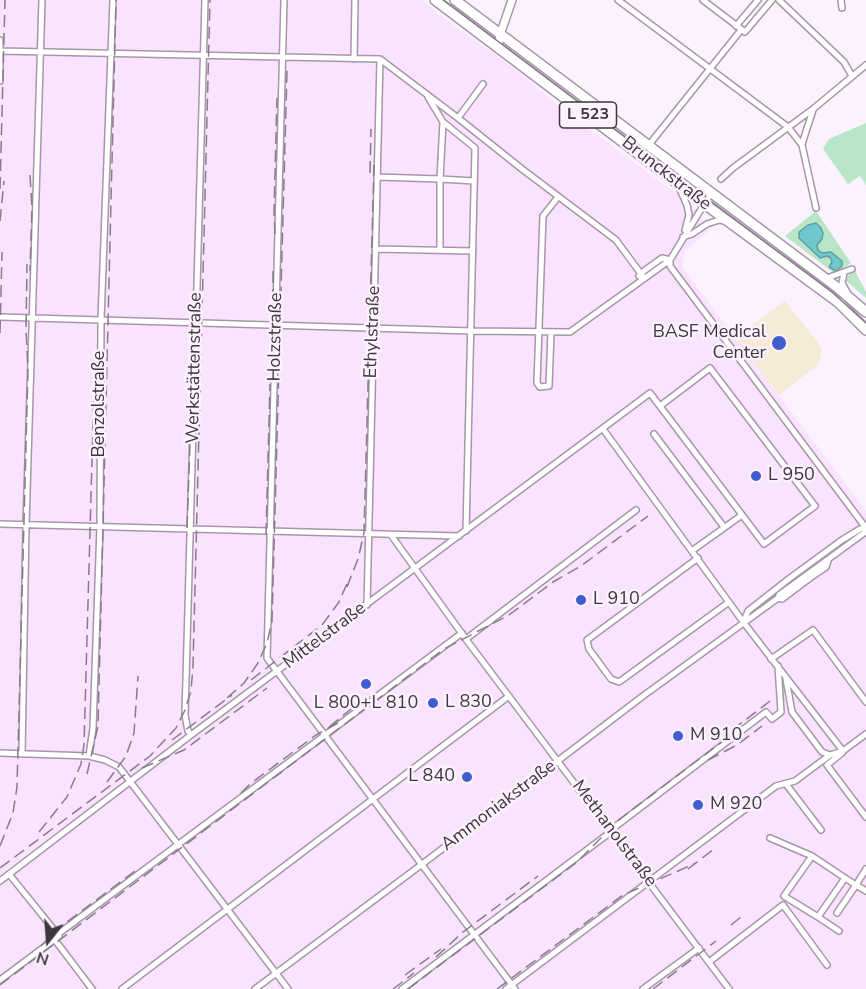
<!DOCTYPE html>
<html>
<head>
<meta charset="utf-8">
<style>
  body { margin:0 }
  #map { position:relative; width:866px; height:989px; overflow:hidden; background:#fcf1fe; font-family:"Nunito Sans",sans-serif }
  canvas { display:block }
  .north { position:absolute; left:18px; top:911px; width:60px; height:60px; -webkit-text-stroke:4px #fcf1fe; paint-order:stroke; rotate:197deg; font-size:16px; font-weight:700; line-height:24px; text-align:center; color:#3e373f }
  .north::after { content:''; display:block; margin:auto; width:21px; height:27px; background:#3e373f; clip-path:polygon(50% 0,100% 100%,50% 72%,0 100%) }
</style>
</head>
<body>
<div id="map">
<canvas width="866" height="989"></canvas>
<div class="north">N</div>
</div>
<script>
const g = document.querySelector('canvas').getContext('2d');
g.lineJoin = 'round';
function paint(path, color) { g.fillStyle = color; g.fill(path, 'evenodd'); }
const poly = rows => new Path2D(rows.map(r => 'M' + r).join(''));
function stroke(path, color, width, dash) { g.strokeStyle = color; g.lineWidth = width; g.lineCap = dash ? 'butt' : 'round'; g.setLineDash(dash || []); g.stroke(path); }
function drawText(font, color, halo, rows, align = 'center') {
  g.font = font + ' "Nunito Sans",sans-serif'; g.lineWidth = 5; g.setLineDash([]); g.textBaseline = 'middle'; g.strokeStyle = halo; g.fillStyle = color; for (const [text, x, y, turn = 0] of rows) {
    g.save(); g.translate(x, y); g.rotate((+turn || 0) * Math.PI / 180); g.textAlign = isNaN(turn) ? turn : align; if (halo) g.strokeText(text, 0, 0); g.fillText(text, 0, 0); g.restore();
  }
}
paint(poly([
  [0,0,423,0,440,16,505,62,582,124,692,205,709,231,685,251,682,267,866,511,866,989,0,989]
]), '#f9e3ff');
paint(poly([
  [785,301,822,348,819,364,779,395,735,338]
]), '#f5ead5');
paint(poly([
  [866,123,866,185,860,176,848,184,823,149,829,139],
  [816,211,851,263,835,274,785,236],
  [854,269,866,292,866,298,845,280]
]), '#b9e6c7');
const water = poly([
  [816,223,821,228,823,233,822,239,817,245,818,250,822,253,831,252,842,261,842,266,836,271,829,267,832,262,831,258,827,256,820,258,799,238,799,232,808,225,816,223]
]);
paint(water, '#6fc8ce');
stroke(water, '#609ca3', 1.5);
const minor = poly([
  [284,0,267,658,515,989],
  [618,0,788,127,802,145,816,208],
  [703,0,745,32,772,0],
  [779,0,844,62,852,76],
  [841,0,842,8],
  [736,26,758,0],
  [0,40,0,81],
  [0,51,380,59,458,118],
  [354,59,355,0],
  [483,84,458,118,522,169,616,240,644,278],
  [428,97,443,122,475,148,466,531],
  [802,144,813,110],
  [648,146,741,30],
  [377,177,440,179,443,122],
  [721,179,733,168,813,109,866,65],
  [678,185,687,205,689,215,685,230],
  [683,237,692,234,707,224,719,220,725,221],
  [375,249,473,251],
  [440,250,440,179,474,181],
  [670,260,670,266,866,528],
  [844,273,842,283,847,292],
  [639,276,641,273,662,258,670,260],
  [827,278,852,269],
  [0,317,471,331,570,332,670,260,711,193],
  [551,332,549,386,540,387,537,383,543,216,558,197],
  [603,429,744,623,843,751,866,734],
  [654,434,724,527],
  [0,524,459,536],
  [391,535,465,638,729,989],
  [693,550,742,515],
  [698,558,587,640,589,649,611,679,619,682,729,602],
  [778,598,779,595,864,533,866,528],
  [367,605,380,59],
  [744,621,748,611,790,578,842,540,860,529,866,527],
  [466,639,636,510],
  [771,659,813,630,866,702],
  [786,679,792,712,822,752,830,755],
  [191,735,188,731,185,715,205,0],
  [0,753,89,756,105,760,119,767,288,989],
  [842,753,827,765,866,817],
  [22,754,26,525,42,0],
  [89,756,93,728,100,527,101,320,113,0],
  [786,784,821,830],
  [770,838,812,856],
  [845,878,818,917,784,896,812,856,845,878,856,885,866,869],
  [0,881,191,735,650,393,764,544,815,506,710,368,660,406],
  [837,913,856,885,866,891],
  [818,917,839,931],
  [58,934,462,633],
  [55,940,92,989],
  [709,962,783,905,827,965],
  [0,980,59,936,9,874],
  [122,989,509,696],
  [255,989,421,865,643,696,778,598,782,599,810,578,826,567,828,561],
  [402,989,612,831,616,826,766,712,772,719,781,712,778,666],
  [506,989,776,786,795,781,830,755,843,751],
  [643,989,699,948]
]);
const tertiary = poly([
  [498,48,500,35,512,0]
]);
const primary = poly([
  [435,0,710,208,839,303,866,330],
  [455,0,838,288,866,312]
]);
stroke(minor, '#a796aa', 8);
stroke(tertiary, '#a796aa', 10);
stroke(primary, '#a796aa', 12);
stroke(minor, '#fff', 5);
stroke(tertiary, '#fff', 7);
stroke(primary, '#fff', 9);
stroke(poly([
  [443,0,833,293,866,323]
]), '#867d87', 1.5);
stroke(poly([
  [370,173,371,129],
  [30,175,32,208,30,271],
  [0,189,5,0],
  [0,221,4,181],
  [275,234,274,212,277,98],
  [273,271,273,316],
  [271,331,270,367,273,384],
  [0,333,2,252],
  [192,360,193,312],
  [187,528,190,444],
  [266,535,270,384],
  [347,587,358,559,364,533,374,165],
  [251,680,322,625,339,602,349,579],
  [227,698,244,683,258,663,267,643,272,621,287,70],
  [329,727,362,700],
  [172,740,232,695],
  [718,741,770,701],
  [708,760,737,745,762,726],
  [142,768,184,750,267,688],
  [87,774,98,726,116,0],
  [107,782,126,756,134,733,138,676],
  [241,793,250,784,316,735,338,723],
  [39,832,67,797,81,764,84,745,94,389],
  [0,846,13,813,17,787,28,370,26,330,27,264],
  [0,868,150,756,176,728,185,710,191,691,193,666,210,0],
  [688,869,714,849],
  [731,925,741,917],
  [41,946,59,928,135,871],
  [436,957,463,932,538,876],
  [405,975,441,949],
  [0,985,444,649,509,615,553,582,581,566,648,516],
  [393,989,414,973],
  [408,989,577,862,620,819,727,738],
  [497,989,623,895,694,864],
  [653,989,716,941]
]), '#867d87', 1.5, [12, 6]);
for (const [x, y, r, color] of [
  [779,343,8,"#405dcf"],
  [756,476,6,"#405dcf"],
  [581,600,6,"#405dcf"],
  [366,684,6,"#405dcf"],
  [433,703,6,"#405dcf"],
  [678,736,6,"#405dcf"],
  [467,777,6,"#405dcf"],
  [698,805,6,"#405dcf"]
]) { const dot = new Path2D(); dot.arc(x, y, r, 0, 2 * Math.PI); g.fillStyle = color; g.fill(dot); stroke(dot, '#fcf1fe', 2); }
for (const [x, y, w] of [
  [588,115,57]
]) { const box = new Path2D(); box.roundRect(x - w / 2, y - 13, w, 26, 4.5); g.fillStyle = '#fcf1fe'; g.fill(box); stroke(box, '#3e373f', 1.5); }
drawText('bold 16px', '#3e373f', null, [
  ["L 523",588,115]
]);
drawText('18px', '#3e373f', '#fcf1fe', [
  ["Brunckstraße",666,174,38],
  ["Ethylstraße",373,332,-88],
  ["Holzstraße",276,337,-89],
  ["Werkstättenstraße",195,368,-89],
  ["Benzolstraße",100,404,-90],
  ["Mittelstraße",325,636,-37],
  ["Ammoniakstraße",499,806,-37],
  ["Methanolstraße",614,834,53]
]);
drawText('18px', '#3e373f', '#fcf1fe', [
  ["BASF Medical",766,333,"right"],
  ["Center",766,354,"right"],
  ["L 950",768,476],
  ["L 910",593,600],
  ["L 830",445,703],
  ["L 800+L 810",366,704,"center"],
  ["M 910",690,736],
  ["L 840",455,777,"right"],
  ["M 920",710,805]
], 'left');
</script>
</body>
</html>
